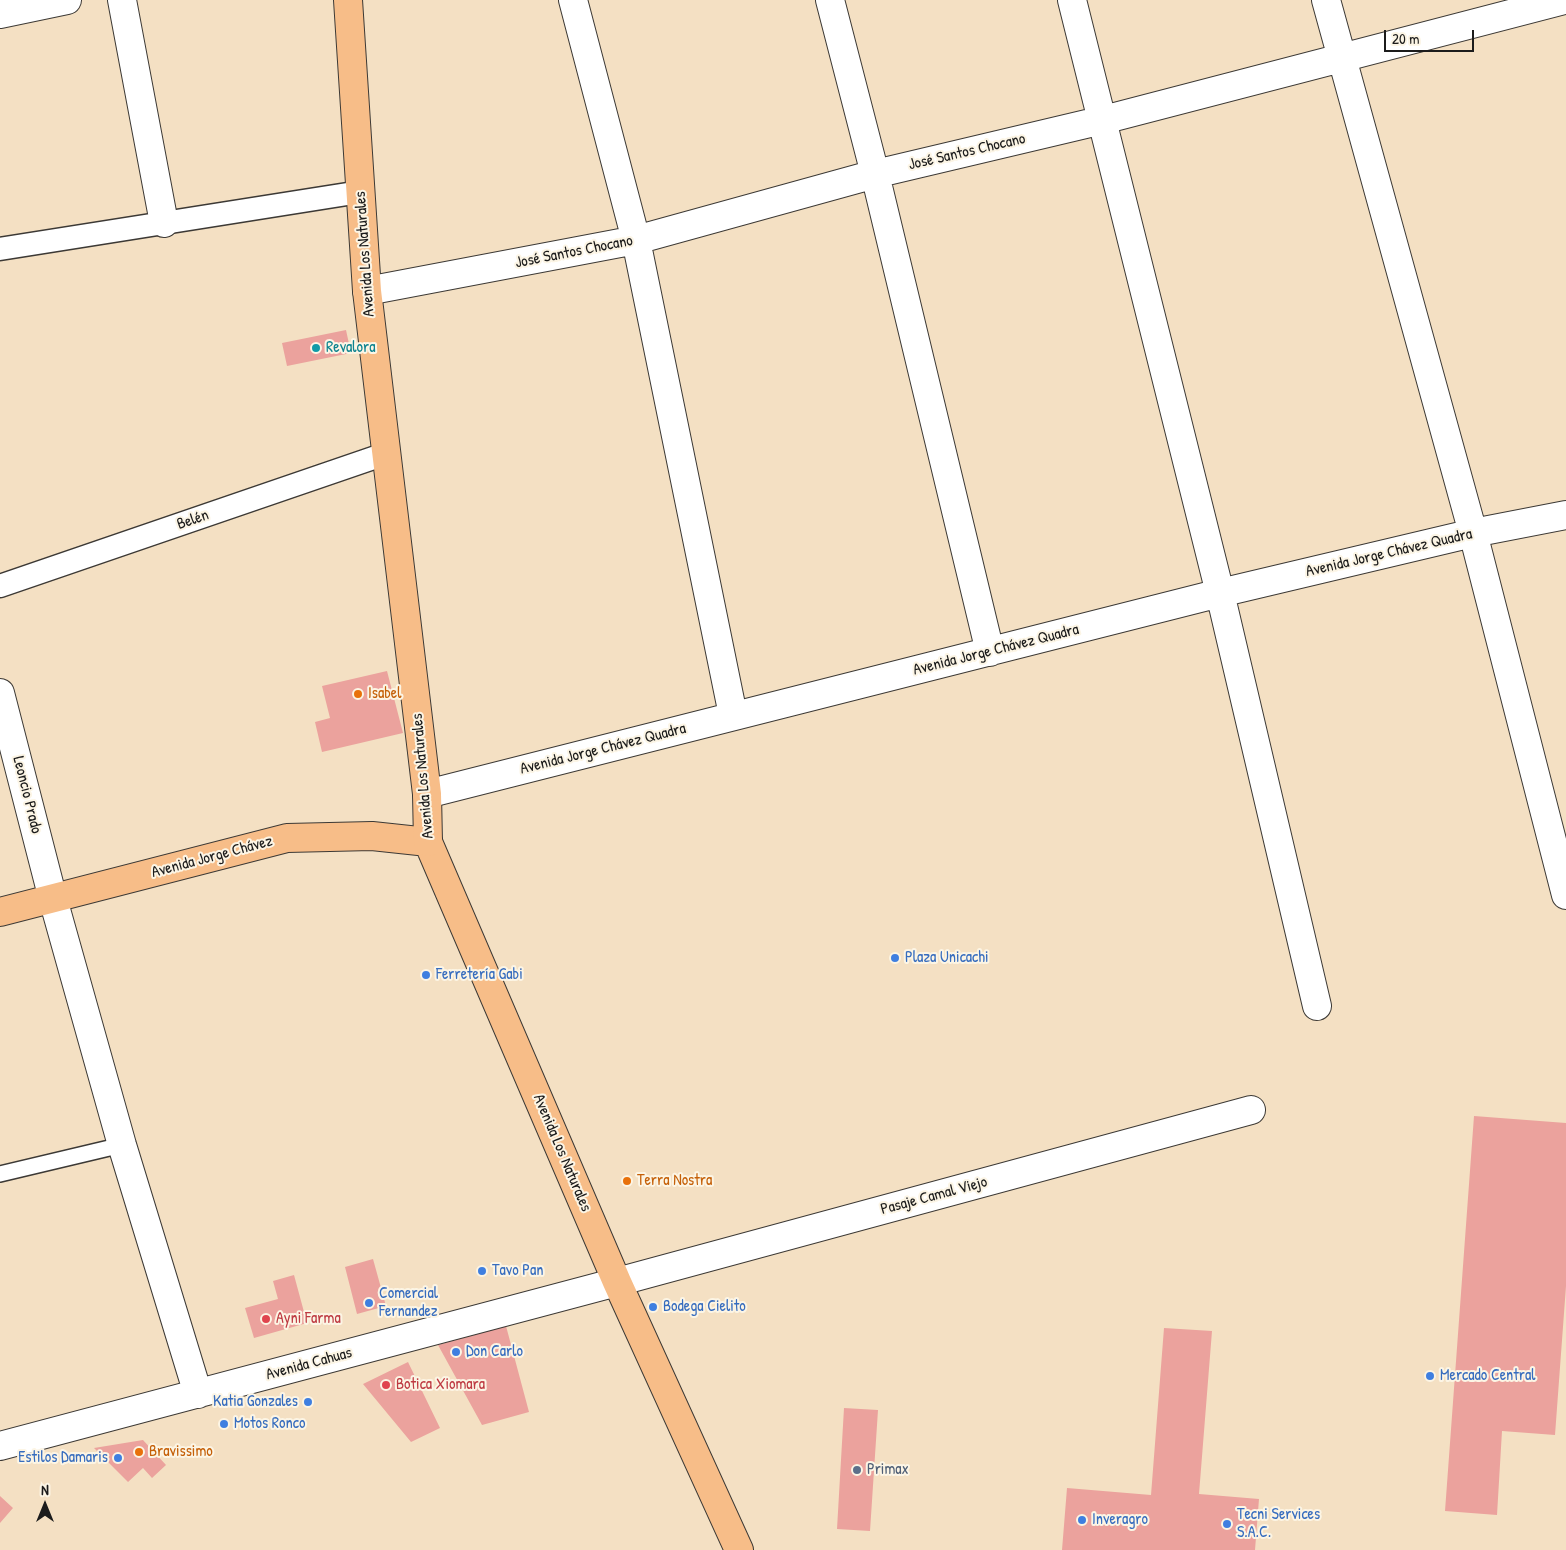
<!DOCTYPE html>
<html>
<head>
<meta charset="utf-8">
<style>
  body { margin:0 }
  #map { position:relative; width:1566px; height:1550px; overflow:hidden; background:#f4e0c3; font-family:"Patrick Hand",sans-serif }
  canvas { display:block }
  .north { position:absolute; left:20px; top:1480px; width:50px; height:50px; -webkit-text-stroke:4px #fcf5e5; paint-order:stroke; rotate:0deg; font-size:14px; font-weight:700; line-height:20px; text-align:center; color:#1c1c1c }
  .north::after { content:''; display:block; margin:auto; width:18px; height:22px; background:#1c1c1c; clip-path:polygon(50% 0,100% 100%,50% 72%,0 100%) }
  .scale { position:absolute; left:1384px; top:30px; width:90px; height:22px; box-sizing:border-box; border:2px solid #1c1c1c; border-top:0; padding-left:6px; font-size:15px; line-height:18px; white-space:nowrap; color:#1c1c1c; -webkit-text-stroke:4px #fcf5e5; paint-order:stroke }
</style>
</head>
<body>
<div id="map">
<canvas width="1566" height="1550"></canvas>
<div class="north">N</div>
<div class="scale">20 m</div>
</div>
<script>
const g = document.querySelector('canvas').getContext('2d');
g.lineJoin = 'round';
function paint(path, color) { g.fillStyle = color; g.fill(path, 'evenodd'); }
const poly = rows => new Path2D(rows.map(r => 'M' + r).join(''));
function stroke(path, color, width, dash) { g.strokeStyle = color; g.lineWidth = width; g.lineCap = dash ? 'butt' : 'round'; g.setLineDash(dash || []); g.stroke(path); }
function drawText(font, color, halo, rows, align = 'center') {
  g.font = font + ' "Patrick Hand",sans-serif'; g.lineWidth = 4; g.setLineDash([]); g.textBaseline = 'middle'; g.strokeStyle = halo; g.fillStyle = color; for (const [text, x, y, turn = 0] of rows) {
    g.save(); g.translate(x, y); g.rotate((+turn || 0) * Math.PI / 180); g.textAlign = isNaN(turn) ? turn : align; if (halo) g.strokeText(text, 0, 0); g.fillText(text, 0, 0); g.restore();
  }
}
paint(poly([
  [346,330,351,353,287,366,282,343],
  [387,671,403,733,322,752,315,722,330,718,322,686],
  [1474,1116,1566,1123,1566,1286,1555,1435,1502,1431,1497,1515,1445,1511],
  [373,1259,386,1306,357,1314,345,1267],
  [294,1275,307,1323,254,1338,245,1308,278,1299,273,1281],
  [506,1326,529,1412,482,1425,438,1345],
  [1164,1328,1212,1331,1199,1494,1259,1499,1255,1550,1062,1550,1067,1488,1151,1495],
  [408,1362,440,1428,411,1442,363,1384],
  [844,1408,878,1410,870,1531,837,1529],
  [143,1440,166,1465,152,1478,143,1468,128,1482,94,1448],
  [0,1496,13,1508,0,1523]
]), '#eba29d');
const service = poly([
  [0,1174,122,1145]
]);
const pedestrian = poly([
  [0,249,360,192],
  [0,586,385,454]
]);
const minor = poly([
  [122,0,164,223],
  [573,0,636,240,733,715],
  [830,0,875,174,990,652],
  [1072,0,1220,593,1317,1006],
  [1326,0,1473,533,1566,895],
  [0,14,67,0],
  [367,291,636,240,875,174,1103,120,1564,0],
  [0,693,53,899,122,1145,198,1394],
  [427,794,1220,593,1473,533,1566,515],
  [0,1446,617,1282,1251,1110]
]);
const primary = poly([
  [0,912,287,838,372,836,428,842,617,1282,739,1550]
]);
const trunk = poly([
  [348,0,367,291,427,794,428,842]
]);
stroke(service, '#3c3935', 18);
stroke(pedestrian, '#3c3935', 25);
stroke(minor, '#3c3935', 30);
stroke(primary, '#3c3935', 30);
stroke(trunk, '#3c3935', 30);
stroke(service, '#fff', 15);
stroke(pedestrian, '#fff', 22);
stroke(minor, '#fff', 28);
stroke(primary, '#f7bd88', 28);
stroke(trunk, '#f7bd88', 28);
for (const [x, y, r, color] of [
  [316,348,5,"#0f9aa8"],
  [358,694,5,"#e8710a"],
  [895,958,5,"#3f7fe0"],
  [426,975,5,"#3f7fe0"],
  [627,1181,5,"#e8710a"],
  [482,1271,5,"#3f7fe0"],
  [369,1303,5,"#3f7fe0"],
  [653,1307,5,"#3f7fe0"],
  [266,1319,5,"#e0444e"],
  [456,1352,5,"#3f7fe0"],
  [1430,1376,5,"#3f7fe0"],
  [386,1385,5,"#e0444e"],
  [308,1402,5,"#3f7fe0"],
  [224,1424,5,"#3f7fe0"],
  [139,1452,5,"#e8710a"],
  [118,1458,5,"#3f7fe0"],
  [857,1470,5,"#5c6f8a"],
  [1082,1520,5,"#3f7fe0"],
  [1227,1524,5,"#3f7fe0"]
]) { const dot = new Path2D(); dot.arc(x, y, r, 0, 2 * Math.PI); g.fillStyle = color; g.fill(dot); stroke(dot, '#fcf5e5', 2); }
drawText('16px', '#1c1c1c', '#fcf5e5', [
  ["José Santos Chocano",967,152,-13],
  ["José Santos Chocano",574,252,-11],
  ["Avenida Los Naturales",365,254,-94],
  ["Belén",193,520,-19],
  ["Avenida Jorge Chávez Quadra",1389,553,-13],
  ["Avenida Jorge Chávez Quadra",996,650,-14],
  ["Avenida Jorge Chávez Quadra",603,749,-14],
  ["Avenida Los Naturales",423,776,-95],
  ["Leoncio Prado",27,795,76],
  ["Avenida Jorge Chávez",212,857,-15],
  ["Avenida Los Naturales",562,1153,67],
  ["Pasaje Camal Viejo",934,1196,-15],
  ["Avenida Cahuas",309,1364,-15]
]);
drawText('16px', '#0d838f', '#fcf5e5', [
  ["Revalora",326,348]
], 'left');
drawText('16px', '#c56008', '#fcf5e5', [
  ["Isabel",368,694],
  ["Terra Nostra",637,1181],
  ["Bravissimo",149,1452]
], 'left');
drawText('16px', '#366cbe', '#fcf5e5', [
  ["Plaza Unicachi",905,958],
  ["Ferretería Gabi",436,975],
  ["Tavo Pan",492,1271],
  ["Comercial",379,1294],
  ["Fernandez",379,1312],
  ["Bodega Cielito",663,1307],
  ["Don Carlo",466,1352],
  ["Mercado Central",1440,1376],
  ["Katia Gonzales",298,1402,"right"],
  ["Motos Ronco",234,1424],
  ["Estilos Damaris",108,1458,"right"],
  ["Tecni Services",1237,1515],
  ["S.A.C.",1237,1533],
  ["Inveragro",1092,1520]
], 'left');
drawText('16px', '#be3a42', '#fcf5e5', [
  ["Ayni Farma",276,1319],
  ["Botica Xiomara",396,1385]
], 'left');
drawText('16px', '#4e5e75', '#fcf5e5', [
  ["Primax",867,1470]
], 'left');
</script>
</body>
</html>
